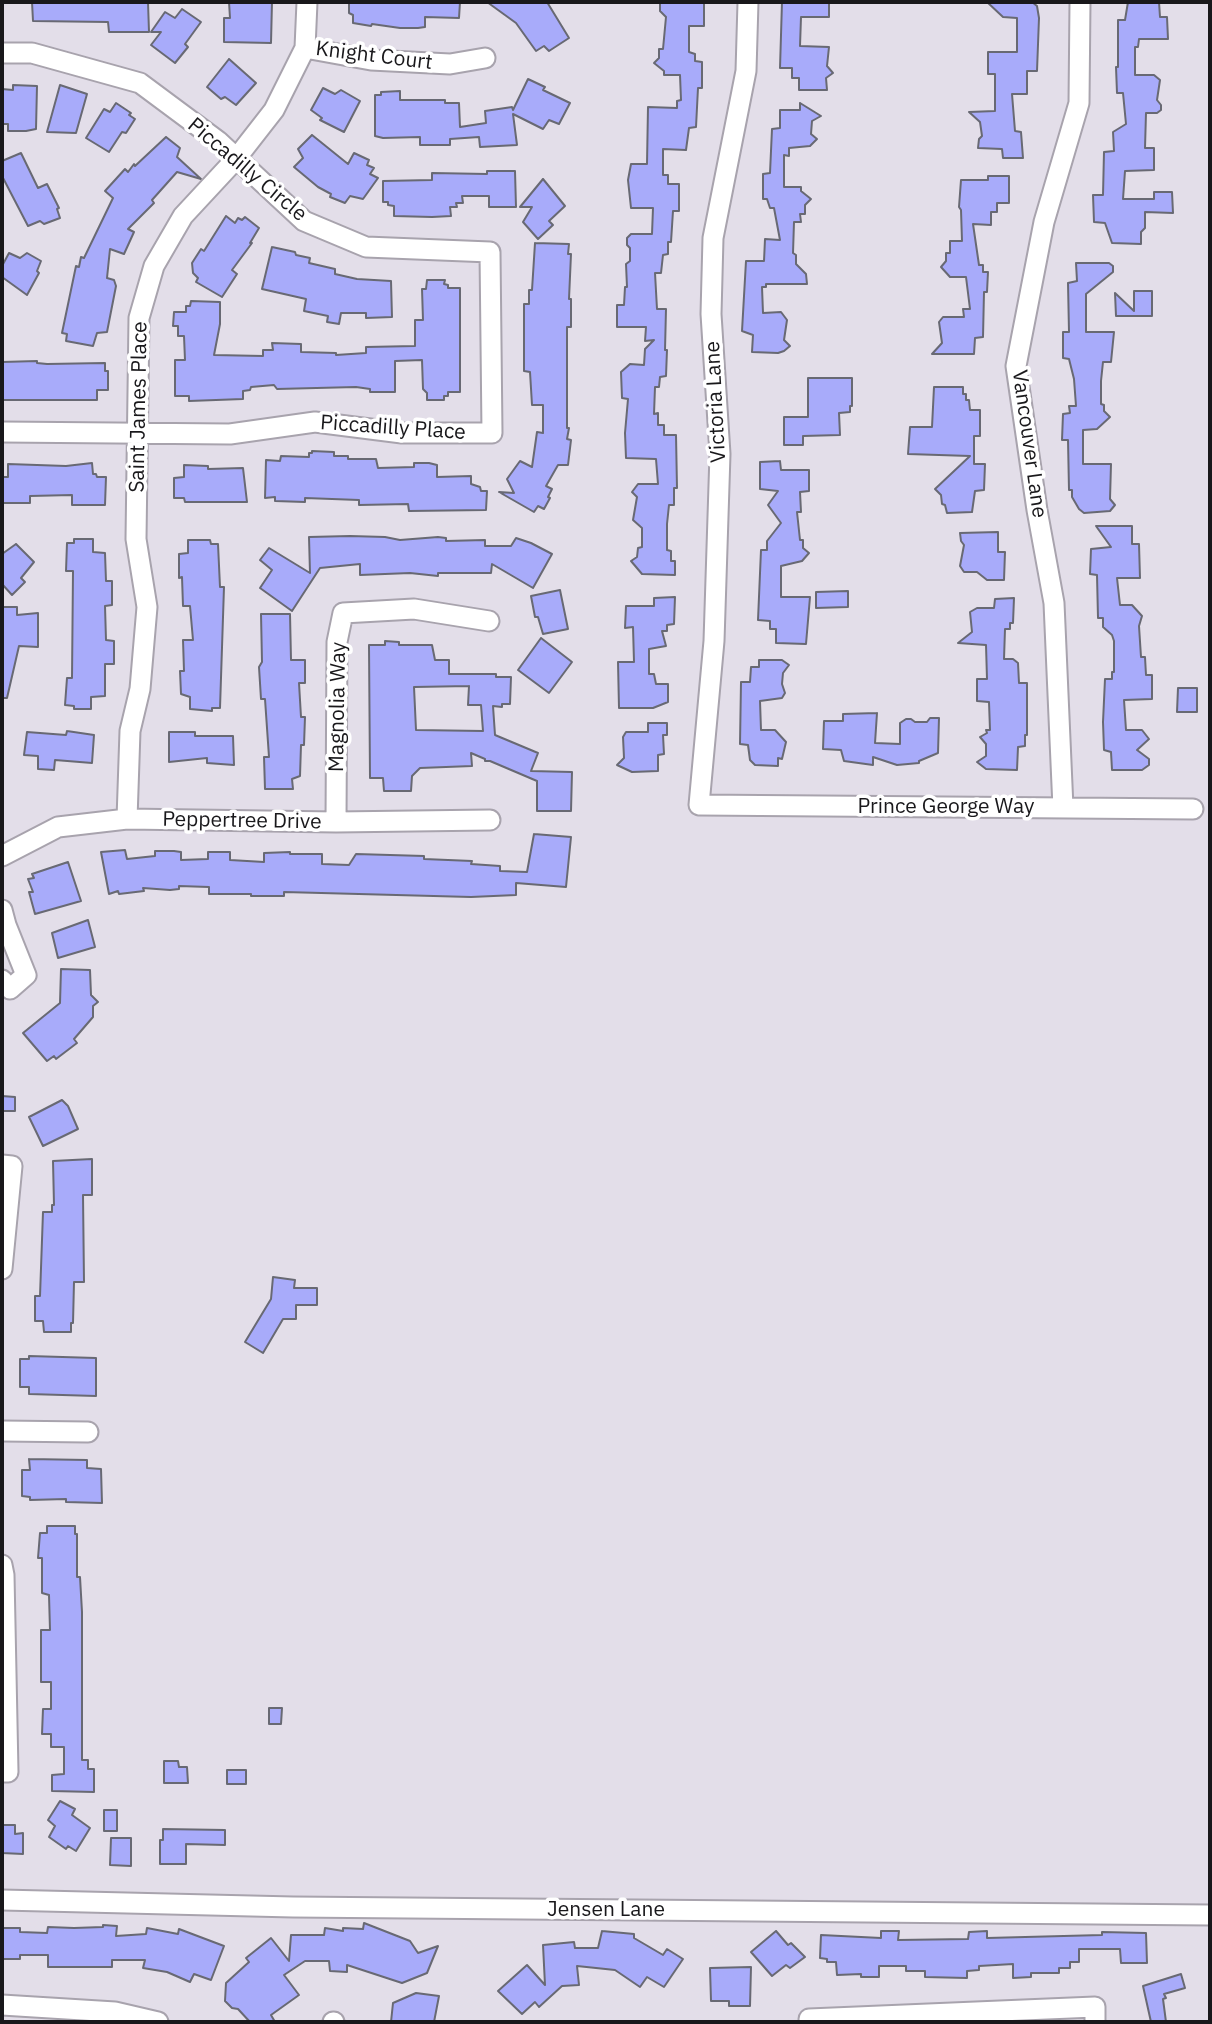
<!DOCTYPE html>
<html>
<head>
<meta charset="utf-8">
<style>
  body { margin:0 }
  #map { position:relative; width:1212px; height:2024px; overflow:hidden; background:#e3dee9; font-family:"IBM Plex Sans",sans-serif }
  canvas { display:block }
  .frame { position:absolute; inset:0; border:4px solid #19181b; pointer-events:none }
</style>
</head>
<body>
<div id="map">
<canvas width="1212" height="2024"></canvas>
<div class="frame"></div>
</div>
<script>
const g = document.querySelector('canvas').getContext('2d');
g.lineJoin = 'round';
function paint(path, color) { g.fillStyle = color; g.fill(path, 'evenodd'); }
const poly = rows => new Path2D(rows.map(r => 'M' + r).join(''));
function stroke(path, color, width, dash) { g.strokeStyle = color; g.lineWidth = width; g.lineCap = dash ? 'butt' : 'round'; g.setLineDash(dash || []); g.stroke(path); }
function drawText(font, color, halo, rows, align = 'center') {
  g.font = font + ' "IBM Plex Sans",sans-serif'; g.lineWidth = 7; g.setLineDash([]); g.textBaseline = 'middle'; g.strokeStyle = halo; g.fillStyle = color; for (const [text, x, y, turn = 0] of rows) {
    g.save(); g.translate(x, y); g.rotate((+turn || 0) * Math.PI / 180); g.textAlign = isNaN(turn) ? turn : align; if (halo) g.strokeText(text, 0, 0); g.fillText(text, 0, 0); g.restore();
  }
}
const building = poly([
  [32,2,148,2,149,32,109,32,108,22,33,21,32,2],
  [229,2,272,2,271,43,224,42,224,18,230,18,229,2],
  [349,2,460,2,459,18,425,17,425,27,418,28,400,28,372,24,371,26,353,23,353,15,349,13,349,2],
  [487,2,547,2,569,38,549,51,544,46,536,51,516,23,487,2],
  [660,2,704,2,704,26,689,26,689,52,695,54,695,61,702,62,702,88,698,88,696,127,689,128,686,150,663,149,663,175,668,175,668,184,679,184,679,211,673,211,671,242,668,242,668,254,663,255,661,273,655,273,657,309,666,309,665,350,667,350,666,376,660,377,659,387,655,387,654,414,658,413,658,425,664,425,664,435,676,435,677,488,674,488,674,505,669,505,667,524,667,550,671,551,671,561,675,561,675,575,642,574,631,561,637,557,638,548,642,547,642,528,633,520,637,497,632,492,638,484,658,484,656,459,626,458,625,433,628,399,622,398,621,372,630,364,644,365,645,349,654,340,645,341,646,327,617,327,617,305,624,305,625,287,627,287,626,264,630,261,630,248,627,245,627,238,631,234,652,234,653,208,631,208,628,180,631,164,647,164,648,107,677,108,677,101,681,100,680,75,664,75,664,71,654,63,659,58,659,49,663,49,666,17,660,11,660,2],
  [782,2,829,2,829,17,801,17,800,46,829,47,827,66,833,73,826,78,827,90,799,90,799,78,792,78,792,68,780,68,782,2],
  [987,2,1032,2,1037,6,1039,18,1037,71,1027,71,1027,94,1012,94,1015,131,1021,132,1023,158,1003,158,1002,149,978,148,979,139,982,136,980,122,969,112,995,111,995,74,988,74,988,52,1017,52,1017,18,1003,17,987,2],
  [1128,2,1159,2,1160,17,1167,17,1168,39,1139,39,1138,47,1135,47,1135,75,1154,75,1160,80,1157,100,1161,105,1161,110,1157,113,1146,113,1145,148,1154,148,1154,170,1125,171,1123,199,1154,199,1154,192,1172,192,1173,213,1145,212,1145,228,1141,232,1141,244,1112,243,1105,223,1094,222,1093,195,1103,195,1104,152,1114,151,1113,132,1126,124,1123,93,1117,93,1116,67,1118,67,1118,20,1125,20,1128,2],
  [182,9,201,22,185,44,188,47,175,63,151,45,161,32,151,32,165,12,175,18,182,9],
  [229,59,256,83,236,105,225,97,221,99,207,87,229,59],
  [528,79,545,87,543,90,570,103,559,124,549,120,543,129,513,114,517,145,480,147,479,137,450,139,450,145,420,145,420,137,383,138,375,136,375,95,381,95,381,92,400,91,400,100,445,100,445,103,459,103,460,127,486,123,485,111,512,107,513,110,528,79],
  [13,85,37,86,36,129,26,131,8,131,8,124,2,124,2,89,13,90,13,85],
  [60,85,87,94,76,133,47,132,60,85],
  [323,88,335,94,341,90,360,101,344,132,320,120,322,118,311,110,323,88],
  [116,103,131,113,129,115,135,119,126,133,122,132,109,152,86,138,104,109,110,112,116,103],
  [800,103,821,116,812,121,811,134,817,139,810,146,789,148,789,156,784,155,784,187,801,187,801,191,811,199,805,205,805,214,800,214,801,222,794,222,793,253,796,255,796,264,806,274,807,284,766,284,766,287,762,287,763,313,781,312,787,320,784,340,790,346,784,351,778,353,752,352,753,335,742,331,746,261,764,261,765,239,780,240,774,208,770,208,767,199,763,199,763,174,770,173,772,129,780,128,780,110,800,110,800,103],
  [312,135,348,164,354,153,369,160,367,165,374,168,370,174,378,178,363,199,350,196,345,203,330,197,331,194,318,187,294,167,303,158,298,149,312,135],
  [166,137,180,148,177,157,201,179,177,172,152,200,154,203,128,229,134,232,124,254,110,249,107,278,114,280,116,286,107,332,97,333,93,346,66,341,67,334,62,333,76,266,79,267,81,257,84,258,113,198,105,191,125,169,128,172,134,164,135,166,166,137],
  [21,153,38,188,47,184,59,208,57,209,60,218,44,224,40,221,28,226,2,176,2,161,21,153],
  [487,171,515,171,516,207,489,207,489,196,462,196,463,203,456,203,457,207,450,207,451,216,432,217,394,216,394,206,388,205,388,202,383,202,383,181,432,180,432,173,487,174,487,171],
  [988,176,1009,176,1009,203,997,203,997,212,991,212,991,225,973,224,979,265,983,265,983,272,988,272,987,292,984,292,983,337,975,338,974,354,932,354,942,343,939,322,943,317,964,317,963,309,970,309,966,277,950,277,941,267,946,261,946,253,950,253,950,241,962,241,961,210,959,207,961,180,988,180,988,176],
  [543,179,565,206,549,221,553,225,538,239,523,222,532,207,520,207,543,179],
  [226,216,235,223,238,218,242,220,245,217,259,228,250,243,252,243,232,270,237,274,222,297,196,282,198,278,193,273,192,263,201,249,204,251,226,216],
  [535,243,569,244,568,254,571,254,569,299,571,299,571,327,567,327,567,428,569,428,567,439,571,440,568,465,558,465,546,486,552,489,548,497,550,498,544,509,538,506,534,512,499,492,514,493,507,479,520,461,532,467,537,432,543,433,543,405,532,405,530,372,524,371,524,304,529,304,529,290,532,290,535,243],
  [272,247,295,252,296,255,310,258,309,263,335,269,335,274,357,279,391,281,392,317,366,318,366,313,341,313,339,324,327,322,328,316,304,311,306,299,262,289,272,247],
  [9,253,20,258,27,253,41,261,37,271,39,273,27,295,2,277,2,266,9,253],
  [1076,263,1109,263,1113,266,1113,272,1086,294,1086,332,1114,332,1111,362,1103,362,1101,381,1101,404,1104,405,1104,411,1110,417,1097,429,1083,430,1083,464,1111,464,1110,499,1115,505,1110,511,1084,513,1079,509,1072,497,1072,490,1069,490,1068,440,1062,440,1063,414,1070,413,1069,406,1076,406,1074,379,1069,359,1063,358,1063,332,1069,332,1068,283,1077,281,1076,263],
  [427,280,445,280,444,284,448,285,448,288,460,288,460,392,448,392,448,396,444,396,444,400,427,400,427,393,423,389,422,360,395,361,395,392,370,392,370,389,356,387,277,389,274,385,251,387,250,390,243,391,243,399,189,401,189,396,175,396,175,360,185,360,184,336,178,336,178,326,173,326,174,312,186,312,186,306,190,306,191,301,220,302,220,324,214,355,263,356,263,350,273,350,272,343,301,344,301,352,336,353,336,355,366,353,366,347,415,346,415,320,423,320,422,289,426,289,427,280],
  [1134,291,1152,291,1152,316,1116,316,1115,293,1134,311,1134,291],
  [37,361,37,363,47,364,105,363,105,371,108,371,108,390,97,390,97,400,2,400,2,362,37,361],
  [808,378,852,378,852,406,850,406,850,412,839,413,840,435,803,436,803,445,784,445,784,417,808,417,808,378],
  [934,387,963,387,963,394,966,394,966,400,969,400,970,410,980,410,980,436,974,436,974,464,985,464,984,490,975,491,972,512,947,513,945,505,942,504,941,495,935,489,970,456,908,454,910,427,932,427,934,387],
  [312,451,334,452,334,456,348,456,348,459,376,459,378,468,414,467,414,463,429,463,437,465,437,477,471,476,471,484,480,487,481,491,487,491,486,510,409,511,408,504,359,505,359,500,305,498,305,502,275,501,275,497,265,498,266,460,280,461,281,456,309,457,309,453,312,453,312,451],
  [780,461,781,470,809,470,809,491,800,492,801,512,797,512,800,540,803,540,803,548,809,553,802,561,781,566,781,597,810,597,806,644,776,643,776,629,770,629,770,621,758,620,761,550,767,550,767,541,781,523,768,505,778,491,760,489,760,462,780,461],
  [92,463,93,474,96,474,97,477,106,477,105,505,72,505,72,495,30,496,30,503,2,503,2,477,8,477,8,464,66,466,92,463],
  [184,465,208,466,208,469,243,468,247,502,185,502,184,498,174,498,174,478,184,477,184,465],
  [1096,526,1132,526,1132,544,1139,544,1140,578,1117,578,1120,605,1132,605,1142,616,1139,626,1141,657,1145,657,1146,675,1152,675,1152,699,1124,700,1126,730,1142,730,1149,739,1137,750,1149,759,1149,765,1142,770,1112,770,1111,752,1104,750,1103,722,1105,679,1112,679,1112,672,1114,672,1114,641,1112,635,1103,627,1103,618,1098,618,1097,575,1090,574,1091,549,1111,547,1096,526],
  [998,532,998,552,1005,552,1004,580,987,580,977,572,964,572,960,566,964,545,961,541,960,533,998,532],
  [350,536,385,537,400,540,438,537,446,538,446,541,485,540,485,546,511,546,516,538,531,543,552,554,533,588,492,564,491,573,438,573,438,576,410,573,360,575,360,564,320,568,292,611,260,588,272,570,260,560,269,548,310,573,309,537,350,536],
  [74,539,93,539,93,552,105,553,106,581,112,581,112,605,105,606,106,640,114,641,114,664,105,664,105,696,91,697,91,709,74,709,74,706,65,705,67,678,72,678,73,571,66,571,67,543,74,543,74,539],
  [188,540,210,540,211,544,218,544,220,587,224,587,220,708,212,708,212,711,190,709,190,697,181,694,180,671,184,671,183,640,193,640,190,606,183,606,182,577,179,578,179,554,188,553,188,540],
  [16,544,34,562,21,578,25,582,12,595,2,584,2,554,16,544],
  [560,590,568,629,543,634,538,617,535,617,531,596,560,590],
  [848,591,848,607,816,608,816,592,848,591],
  [675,597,674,624,667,625,667,631,662,631,666,646,649,649,649,674,654,674,656,684,668,684,668,702,653,708,619,708,618,662,634,662,633,627,625,628,626,606,654,606,654,598,675,597],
  [1014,598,1013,623,1010,623,1010,629,1005,629,1004,659,1013,659,1018,663,1019,683,1027,683,1027,735,1025,735,1025,746,1018,747,1017,770,986,769,977,762,986,756,986,744,980,737,987,733,986,730,990,730,989,702,977,701,977,679,987,679,986,645,958,643,972,632,970,612,977,608,994,608,995,599,1014,598],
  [2,607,17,607,17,615,38,613,38,647,19,646,7,698,2,698,2,607],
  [261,614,290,614,291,660,305,660,305,683,299,683,301,717,305,717,304,745,301,745,300,776,292,779,293,789,265,789,264,757,269,757,265,699,261,699,259,667,262,662,261,614],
  [541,638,572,662,549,693,518,670,541,638],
  [385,641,399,642,399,645,432,645,435,660,449,660,449,674,496,674,496,677,511,677,510,704,502,704,502,707,493,706,495,735,538,753,531,771,572,772,571,811,537,811,537,781,490,761,485,761,485,759,471,753,472,766,420,768,412,776,411,791,384,791,383,778,370,778,369,645,385,645,385,641],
  [469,686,468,705,481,705,483,731,416,730,414,687,469,686],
  [759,660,782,660,789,665,783,673,782,684,785,693,782,698,760,701,761,730,775,730,786,742,782,759,778,758,778,766,755,765,750,760,748,745,740,744,741,682,750,682,751,667,759,667,759,660],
  [1178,688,1197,688,1197,712,1177,712,1178,688],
  [877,713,875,743,900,744,900,723,906,719,911,719,915,722,927,722,930,718,939,718,938,753,919,761,919,763,897,765,873,757,873,765,844,761,841,750,823,749,824,721,843,721,843,714,877,713],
  [648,723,667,723,667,735,663,735,664,754,658,755,658,771,632,772,617,765,624,758,623,737,626,732,648,732,648,723],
  [67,731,94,735,92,763,55,760,54,770,38,769,38,756,24,755,27,732,66,735,67,731],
  [169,732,195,732,195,736,233,736,234,765,207,763,207,758,169,762,169,732],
  [534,834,571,837,566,887,516,883,516,895,471,897,284,892,284,896,251,896,251,894,209,894,209,887,179,886,179,889,170,890,143,888,144,891,119,894,118,891,109,894,101,852,125,850,127,859,155,856,155,851,174,851,181,852,181,860,208,859,208,852,230,852,230,860,264,862,264,853,290,852,290,854,322,854,322,864,349,865,356,854,424,856,424,859,472,861,471,864,500,866,500,871,527,872,534,834],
  [68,862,81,901,35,914,29,892,33,892,28,879,34,878,32,874,68,862],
  [88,920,95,947,58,958,52,933,88,920],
  [61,969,90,970,91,995,98,1002,93,1006,93,1017,74,1039,77,1043,56,1059,54,1056,47,1061,23,1033,60,1003,61,969],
  [2,1096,15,1097,15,1111,2,1111,2,1096],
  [62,1100,68,1106,78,1129,43,1146,29,1117,62,1100],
  [92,1159,92,1195,83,1195,84,1282,74,1282,73,1323,71,1323,71,1332,44,1332,43,1321,35,1321,35,1296,40,1296,43,1212,52,1212,52,1205,54,1205,53,1161,92,1159],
  [273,1277,295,1280,294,1288,317,1288,317,1305,296,1305,296,1319,283,1319,263,1353,245,1342,271,1299,273,1277],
  [29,1356,96,1358,96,1396,29,1394,29,1387,20,1387,20,1359,29,1359,29,1356],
  [29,1459,87,1460,87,1468,101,1469,102,1503,66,1502,66,1499,30,1500,30,1497,22,1496,22,1470,30,1470,29,1459],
  [47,1526,75,1526,75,1534,77,1534,77,1577,80,1577,82,1612,82,1760,88,1760,88,1769,94,1769,94,1792,52,1791,52,1775,64,1774,64,1747,51,1747,51,1734,42,1734,43,1709,51,1709,51,1682,41,1682,41,1630,50,1630,49,1595,42,1593,42,1558,38,1558,40,1533,47,1533,47,1526],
  [269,1708,282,1708,281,1724,269,1724,269,1708],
  [164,1761,178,1761,179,1767,187,1767,188,1783,164,1783,164,1761],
  [227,1770,246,1770,246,1784,227,1784,227,1770],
  [60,1801,75,1809,72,1815,90,1828,76,1851,68,1846,66,1849,49,1837,55,1826,48,1820,60,1801],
  [104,1810,117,1810,117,1831,104,1831,104,1810],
  [2,1825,15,1825,15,1834,23,1833,23,1854,2,1853,2,1825],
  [163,1829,225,1830,225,1845,186,1844,186,1864,160,1864,160,1840,163,1840,163,1829],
  [111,1838,131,1838,131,1866,110,1865,111,1838],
  [364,1923,410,1941,418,1953,438,1946,427,1973,402,1983,347,1965,347,1972,330,1971,329,1961,305,1961,284,1975,299,1995,271,2015,275,2022,250,2022,238,2009,232,2008,225,2001,226,1983,249,1962,246,1958,271,1938,289,1961,291,1935,324,1935,325,1928,343,1931,343,1928,363,1929,364,1923],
  [103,1925,117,1926,116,1936,146,1934,147,1928,178,1934,179,1929,224,1946,211,1980,194,1974,190,1982,167,1972,143,1968,145,1960,112,1960,112,1967,48,1967,48,1955,20,1955,20,1959,2,1959,2,1928,20,1928,20,1932,47,1933,48,1927,74,1928,103,1927,103,1925],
  [602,1931,634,1934,634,1938,663,1955,667,1949,683,1959,664,1987,647,1977,640,1987,615,1970,577,1966,579,1985,562,1986,539,2007,535,2002,522,2014,498,1991,527,1965,545,1985,543,1945,574,1942,575,1948,598,1948,602,1931],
  [776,1931,788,1945,791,1943,805,1957,790,1968,786,1965,772,1976,751,1952,776,1931],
  [881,1931,899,1931,898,1940,968,1939,969,1932,987,1931,987,1938,1102,1935,1102,1932,1146,1933,1147,1963,1121,1963,1120,1949,1079,1949,1079,1962,1070,1962,1070,1968,1059,1968,1059,1973,1031,1973,1031,1977,1013,1978,1013,1964,979,1966,979,1970,967,1971,967,1978,925,1977,925,1971,906,1971,906,1966,879,1966,879,1977,861,1977,861,1974,837,1975,836,1962,827,1962,827,1959,820,1958,821,1935,881,1938,881,1931],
  [751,1967,750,2006,729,2006,729,2001,711,2001,710,1968,751,1967],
  [1181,1974,1185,1988,1164,1994,1166,1998,1163,1999,1166,2022,1151,2022,1143,1986,1181,1974],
  [416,1993,439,1996,434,2022,391,2022,393,2003,416,1993]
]);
paint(building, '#a8abfa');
stroke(building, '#686973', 2);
const minor = poly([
  [748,2,746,71,713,238,711,314,720,454,714,641,699,805,1193,809],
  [305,48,371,60,450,64,485,58],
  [2,53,32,53,140,83,218,141,304,221,366,247,490,252,492,433,402,433,315,422,230,434,2,432],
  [1063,808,1054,603,1037,510,1016,366,1044,222,1079,103,1080,2],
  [127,819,130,731,140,689,147,607,136,539,139,318,154,266,183,216,235,160,274,110,305,48,307,2],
  [336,822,337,642,343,613,414,609,489,621],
  [2,856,58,827,127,819,336,822,490,820],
  [2,910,6,925,26,975,10,989,2,980],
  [2,1165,12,1166,2,1269],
  [2,1431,88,1432],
  [2,1565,4,1575,8,1772,2,1772],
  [2,1900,293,1907,1210,1915],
  [2,2005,115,2012,158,2022],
  [809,2019,1095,2007,1095,2022],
  [333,2022,334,2022]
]);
stroke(minor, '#a8a3ad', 23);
stroke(minor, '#fff', 19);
drawText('21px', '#19181b', '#fff', [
  ["Knight Court",374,56,7],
  ["Piccadilly Circle",247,170,40],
  ["Victoria Lane",716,402,-93],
  ["Saint James Place",139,407,-89],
  ["Piccadilly Place",393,428,4],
  ["Vancouver Lane",1029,444,82],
  ["Magnolia Way",338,707,-89],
  ["Prince George Way",946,807],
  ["Peppertree Drive",242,821,1],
  ["Jensen Lane",606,1910]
]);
</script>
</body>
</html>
